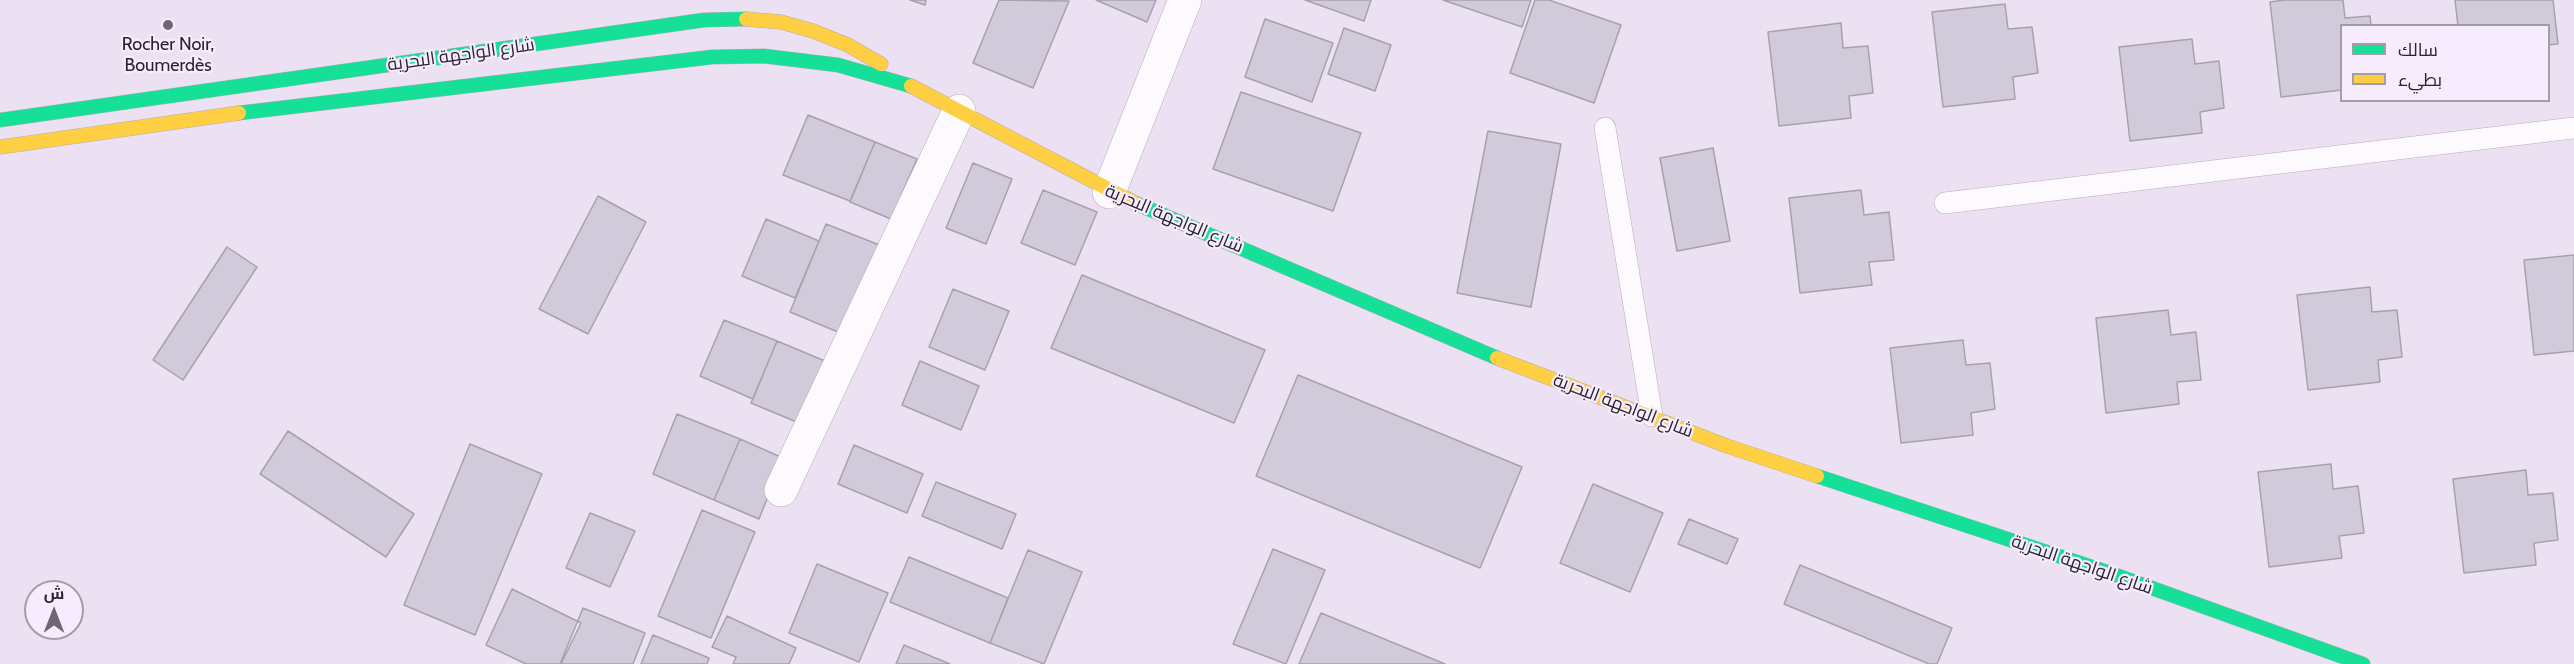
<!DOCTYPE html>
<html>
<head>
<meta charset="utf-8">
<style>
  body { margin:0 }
  #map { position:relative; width:2574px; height:664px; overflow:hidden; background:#ece1f2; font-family:Cabin,Cairo,sans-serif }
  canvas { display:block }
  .legend { position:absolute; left:2340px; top:24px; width:210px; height:78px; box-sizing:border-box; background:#f7ecfd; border:2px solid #a59caa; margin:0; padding:8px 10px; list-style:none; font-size:18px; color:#2b242e }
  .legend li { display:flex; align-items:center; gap:12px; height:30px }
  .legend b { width:30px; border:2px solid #a59caa }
  .north { position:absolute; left:24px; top:580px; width:60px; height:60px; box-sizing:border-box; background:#f7ecfd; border:2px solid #a59caa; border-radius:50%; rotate:0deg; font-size:16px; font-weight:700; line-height:24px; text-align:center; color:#2b242e }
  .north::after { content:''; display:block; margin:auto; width:21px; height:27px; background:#6f6673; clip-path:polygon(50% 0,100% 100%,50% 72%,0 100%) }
</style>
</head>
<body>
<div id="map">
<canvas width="2574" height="664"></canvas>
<ul class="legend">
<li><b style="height:8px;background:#16e098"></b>سالك</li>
<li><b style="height:8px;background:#ffcf43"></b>بطيء</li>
</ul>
<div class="north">ش</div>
</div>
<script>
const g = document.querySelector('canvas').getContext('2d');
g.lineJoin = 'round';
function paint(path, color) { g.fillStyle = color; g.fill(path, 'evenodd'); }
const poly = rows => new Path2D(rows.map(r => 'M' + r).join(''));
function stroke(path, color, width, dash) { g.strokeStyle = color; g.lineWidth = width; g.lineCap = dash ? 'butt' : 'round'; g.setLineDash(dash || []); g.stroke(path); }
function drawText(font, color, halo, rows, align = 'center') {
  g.font = font + ' Cabin,Cairo,sans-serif'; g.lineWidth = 4.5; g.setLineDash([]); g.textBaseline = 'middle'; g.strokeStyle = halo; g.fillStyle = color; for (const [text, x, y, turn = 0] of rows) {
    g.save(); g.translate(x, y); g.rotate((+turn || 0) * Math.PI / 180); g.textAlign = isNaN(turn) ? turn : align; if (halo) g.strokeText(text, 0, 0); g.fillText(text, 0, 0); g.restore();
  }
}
const building = poly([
  [910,0,926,0,925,5,910,0],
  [999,0,1069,1,1033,88,973,63,999,0],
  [1096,0,1156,0,1147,22,1096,0],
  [1305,0,1371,0,1364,21,1305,0],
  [1443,0,1531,0,1522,27,1443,0],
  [1535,0,1549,0,1621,25,1594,103,1510,73,1535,0],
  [2284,0,2343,0,2345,18,2370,16,2371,26,2342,26,2342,90,2281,97,2270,2,2284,0],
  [2455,0,2553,0,2558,44,2548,45,2548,26,2458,26,2455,0],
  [2005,4,2008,29,2032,27,2038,73,2013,77,2015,99,1943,107,1932,12,2005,4],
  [1265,19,1333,43,1312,102,1245,77,1265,19],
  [1841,23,1843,48,1868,46,1873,93,1849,96,1851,118,1779,126,1768,32,1841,23],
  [1344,28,1391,45,1375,91,1328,74,1344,28],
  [2192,39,2195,64,2219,61,2224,108,2200,112,2202,133,2130,141,2119,47,2192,39],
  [1241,92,1361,133,1333,211,1213,169,1241,92],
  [808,115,875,142,850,201,783,175,808,115],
  [1488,131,1561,144,1531,307,1457,293,1488,131],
  [875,142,917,159,891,219,850,202,875,142],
  [1713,148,1730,241,1677,251,1660,158,1713,148],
  [973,163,1012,179,986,244,946,228,973,163],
  [1043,190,1097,212,1075,265,1021,243,1043,190],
  [1861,190,1864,215,1889,212,1894,260,1869,262,1872,285,1800,293,1789,198,1861,190],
  [598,196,646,222,588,334,539,309,598,196],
  [766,219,819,241,795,298,742,276,766,219],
  [826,224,882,246,845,335,790,312,826,224],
  [227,247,257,267,183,380,153,360,227,247],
  [2574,255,2574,351,2534,355,2524,260,2574,255],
  [1082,275,1265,350,1234,423,1051,348,1082,275],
  [2370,287,2372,312,2397,310,2402,357,2378,360,2380,382,2308,390,2297,295,2370,287],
  [953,289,1009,311,985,370,929,347,953,289],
  [2168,310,2171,335,2196,332,2201,380,2177,382,2179,404,2106,413,2096,318,2168,310],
  [724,320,777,341,753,399,700,376,724,320],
  [1963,340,1966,365,1990,363,1995,409,1971,413,1973,435,1901,443,1890,348,1963,340],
  [777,341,825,361,799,423,751,403,777,341],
  [920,361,979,386,961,430,902,405,920,361],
  [1298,375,1522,467,1480,568,1256,476,1298,375],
  [677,414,740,439,714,500,653,474,677,414],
  [288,431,414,514,386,557,260,474,288,431],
  [740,439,783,458,759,519,714,500,740,439],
  [470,444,542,474,475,635,404,605,470,444],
  [854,445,923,474,907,513,838,484,854,445],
  [2331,464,2333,489,2358,486,2364,533,2339,536,2342,558,2269,567,2258,472,2331,464],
  [2526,470,2528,495,2553,493,2558,540,2534,543,2536,565,2464,573,2453,479,2526,470],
  [936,482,1016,514,1002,549,922,516,936,482],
  [1593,484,1663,513,1630,592,1560,563,1593,484],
  [702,510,755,532,711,638,658,616,702,510],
  [590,513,635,531,610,587,566,568,590,513],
  [1689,519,1738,539,1727,564,1678,544,1689,519],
  [1273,549,1325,570,1286,664,1233,644,1273,549],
  [1028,550,1082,572,1044,664,990,643,1028,550],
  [909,557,1008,598,990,643,890,602,909,557],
  [817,564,888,593,859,662,789,633,817,564],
  [1800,565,1952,628,1937,664,1929,664,1784,604,1800,565],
  [512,589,581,623,561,664,526,664,486,645,512,589],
  [583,608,645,633,633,664,560,664,583,608],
  [1321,613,1445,664,1299,664,1321,613],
  [727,616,796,648,789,664,733,664,736,657,712,647,727,616],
  [653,635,709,658,707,664,641,664,653,635],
  [904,645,950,664,896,664,904,645]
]);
paint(building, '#d0cada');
stroke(building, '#a7a1ae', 1.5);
const lane = poly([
  [1605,128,1652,416],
  [1945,203,2574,128]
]);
const street = poly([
  [1109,192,1185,0],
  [781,490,959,111]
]);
const fast = poly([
  [239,113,712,57,764,56,838,65,911,86],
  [0,120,704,20,746,19],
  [1135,203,1497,358],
  [1817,476,2113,574,2363,664]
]);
const slow = poly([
  [746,19,781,22,813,31,848,45,881,64],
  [911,86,1135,203],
  [0,147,239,113],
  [1497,358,1727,446,1817,476]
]);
stroke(lane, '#b6adba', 22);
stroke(street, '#b6adba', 34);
stroke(fast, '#b6adba', 15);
stroke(slow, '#b6adba', 15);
stroke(lane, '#fcfafd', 21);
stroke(street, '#fcfafd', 33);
stroke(fast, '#16e098', 14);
stroke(slow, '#ffcf43', 14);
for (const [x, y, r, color] of [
  [168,25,6,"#6f6673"]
]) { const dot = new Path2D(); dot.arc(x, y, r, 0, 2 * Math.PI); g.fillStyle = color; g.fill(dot); stroke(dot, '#f7ecfd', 2); }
drawText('18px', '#2b242e', '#f7ecfd', [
  ["Rocher Noir,",168,45],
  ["Boumerdès",168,66]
]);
drawText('18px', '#2b242e', '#f7ecfd', [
  ["شارع الواجهة البحرية",461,55,-8],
  ["شارع الواجهة البحرية",1174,219,23],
  ["شارع الواجهة البحرية",1623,406,21],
  ["شارع الواجهة البحرية",2082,565,19]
]);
</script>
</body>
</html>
